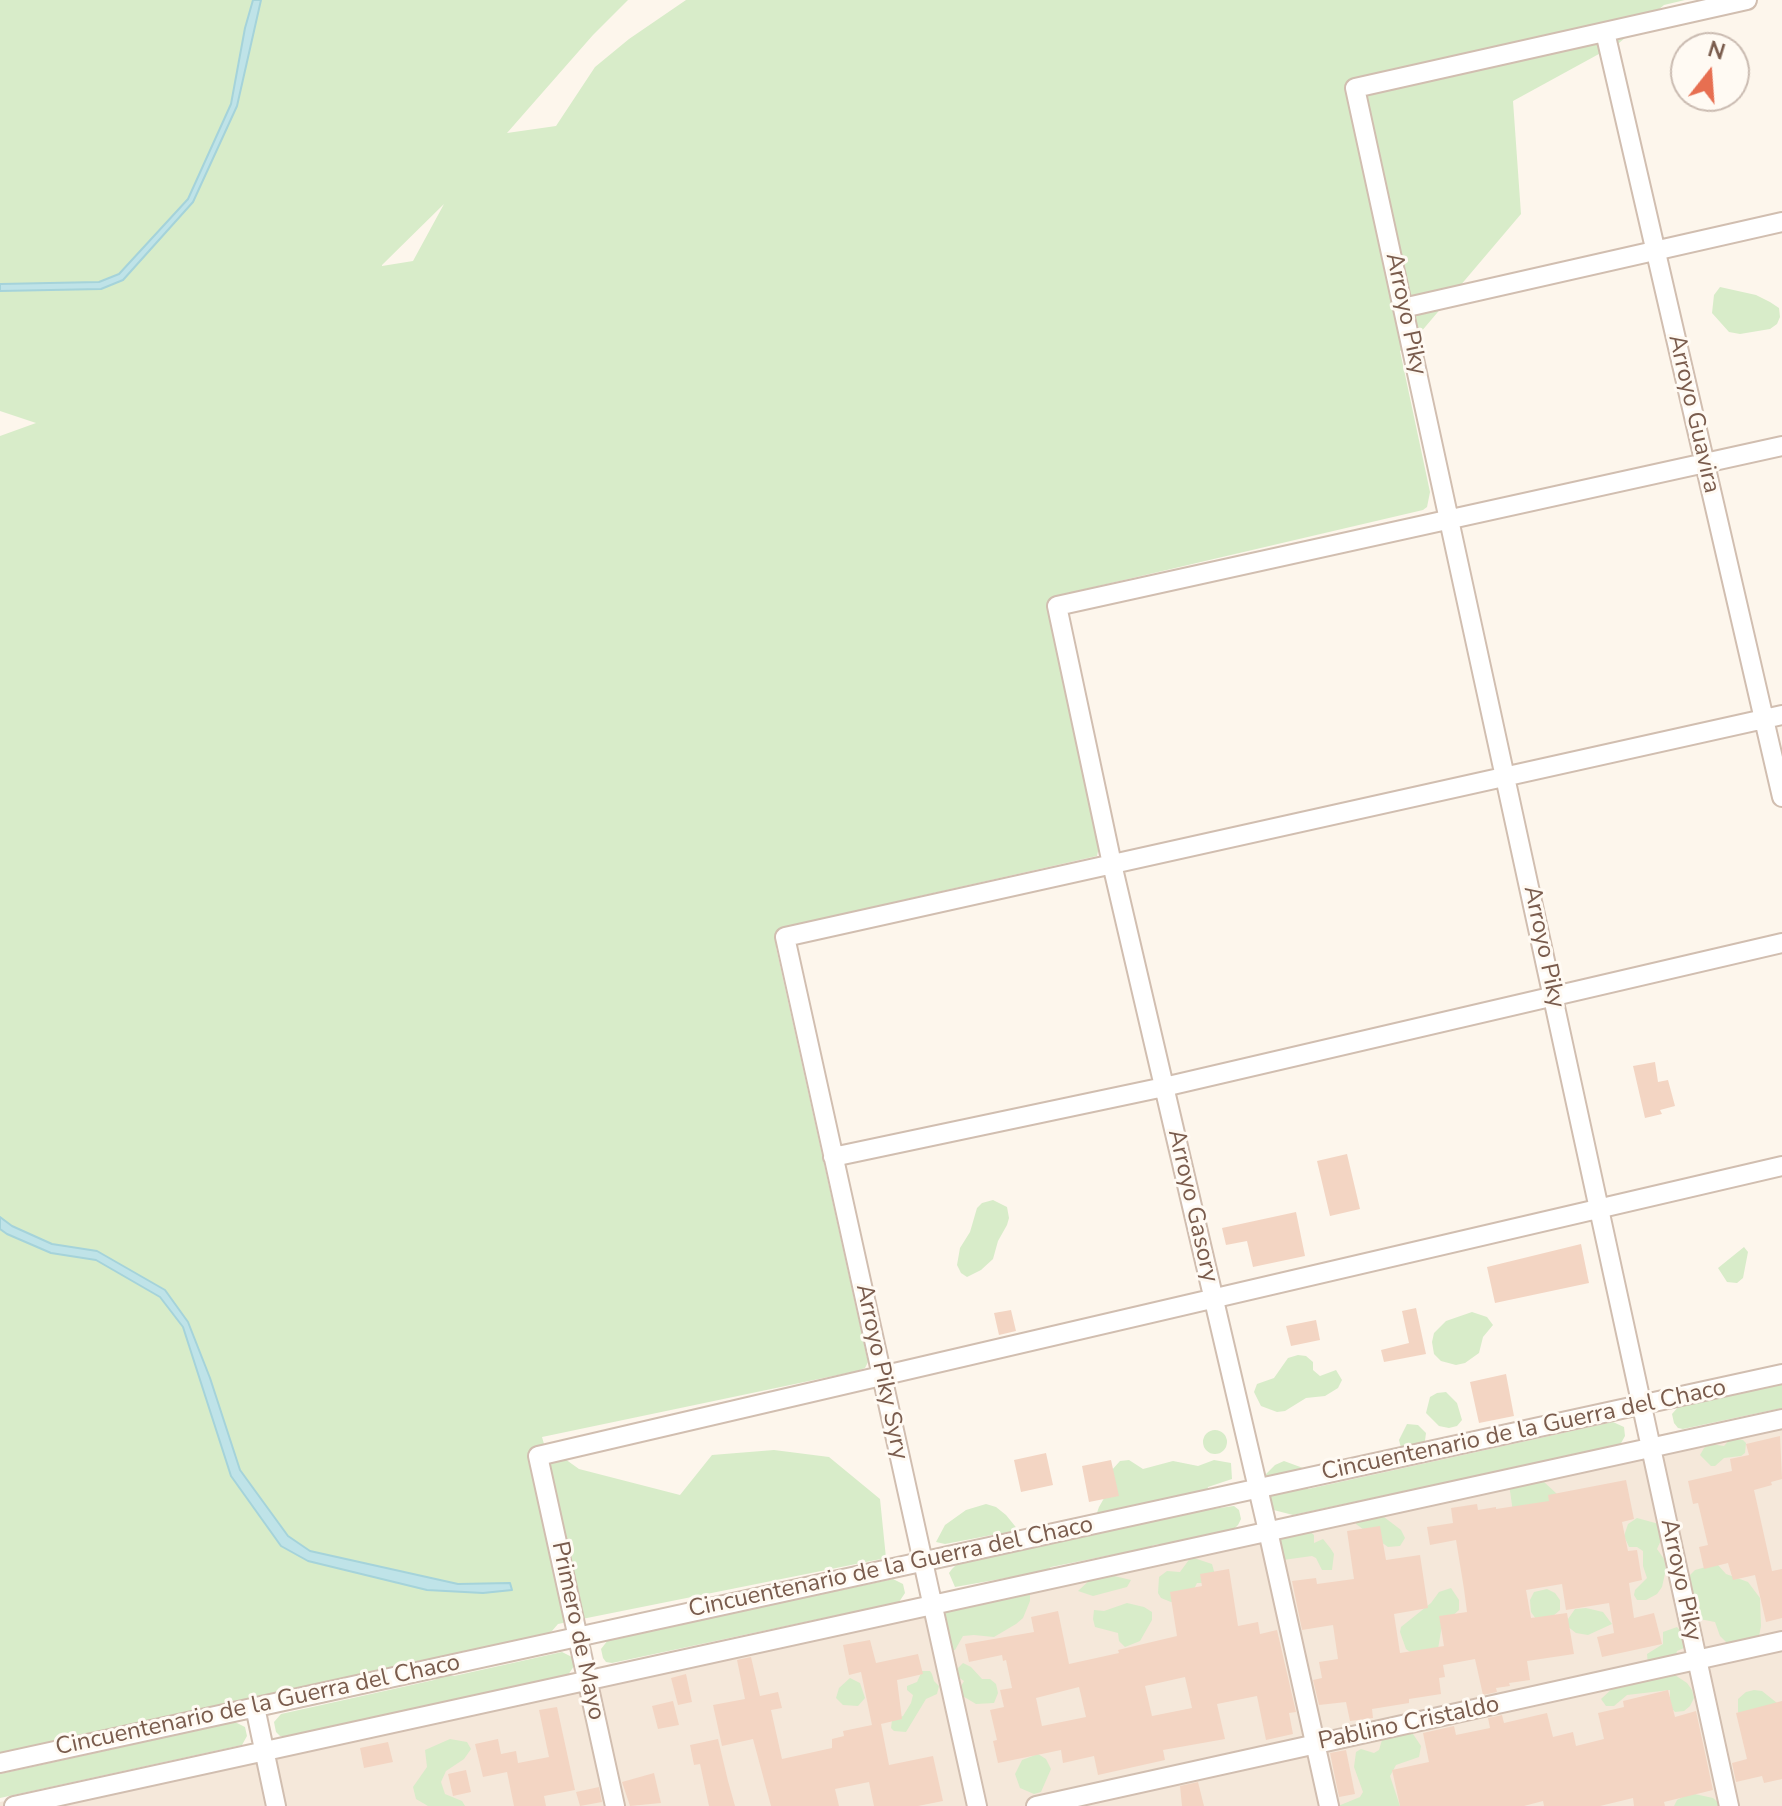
<!DOCTYPE html>
<html>
<head>
<meta charset="utf-8">
<style>
  body { margin:0 }
  #map { position:relative; width:1782px; height:1806px; overflow:hidden; background:#fdf6ec; font-family:"Nunito Sans",sans-serif }
  canvas { display:block }
  .north { position:absolute; left:1670px; top:32px; width:80px; height:80px; box-sizing:border-box; background:#fffaf3; border:2px solid #cabbb1; border-radius:50%; rotate:17deg; font-size:22px; font-weight:700; line-height:32px; text-align:center; color:#7a5c4d }
  .north::after { content:''; display:block; margin:auto; width:28px; height:36px; background:#e76f51; clip-path:polygon(50% 0,100% 100%,50% 72%,0 100%) }
</style>
</head>
<body>
<div id="map">
<canvas width="1782" height="1806"></canvas>
<div class="north">N</div>
</div>
<script>
const g = document.querySelector('canvas').getContext('2d');
g.lineJoin = 'round';
function paint(path, color) { g.fillStyle = color; g.fill(path, 'evenodd'); }
const poly = rows => new Path2D(rows.map(r => 'M' + r).join(''));
function stroke(path, color, width, dash) { g.strokeStyle = color; g.lineWidth = width; g.lineCap = dash ? 'butt' : 'round'; g.setLineDash(dash || []); g.stroke(path); }
function drawText(font, color, halo, rows, align = 'center') {
  g.font = font + ' "Nunito Sans",sans-serif'; g.lineWidth = 6; g.setLineDash([]); g.textBaseline = 'middle'; g.strokeStyle = halo; g.fillStyle = color; for (const [text, x, y, turn = 0] of rows) {
    g.save(); g.translate(x, y); g.rotate((+turn || 0) * Math.PI / 180); g.textAlign = isNaN(turn) ? turn : align; if (halo) g.strokeText(text, 0, 0); g.fillText(text, 0, 0); g.restore();
  }
}
paint(poly([
  [1782,1412,1782,1806,0,1806,0,1802]
]), '#f5e8da');
paint(poly([
  [0,0,628,0,593,35,507,133,556,126,595,67,629,39,686,0,1685,0,1664,5,1619,43,1513,101,1521,214,1409,346,1400,351,1430,492,1427,507,1423,510,1060,595,1052,601,1100,842,1097,856,788,926,778,932,776,947,868,1362,865,1368,857,1371,542,1437,544,1444,579,1469,680,1495,712,1455,774,1450,829,1457,880,1499,886,1558,577,1620,558,1624,552,1631,546,1634,0,1753,0,436,36,423,0,411],
  [444,204,413,261,382,266,382,265],
  [1720,287,1756,295,1770,302,1779,308,1780,317,1777,324,1770,329,1740,334,1729,332,1712,313,1714,295],
  [993,1200,1007,1207,1009,1218,1007,1225,998,1241,993,1259,981,1270,967,1277,961,1273,957,1265,960,1248,970,1232,977,1208,982,1203],
  [1744,1247,1748,1252,1743,1278,1737,1283,1727,1282,1718,1268],
  [1472,1312,1487,1317,1493,1325,1483,1337,1479,1353,1465,1363,1456,1365,1441,1361,1434,1354,1432,1342,1434,1333,1446,1321],
  [1298,1355,1306,1356,1313,1362,1313,1370,1320,1376,1336,1370,1342,1380,1338,1388,1325,1396,1306,1398,1285,1411,1277,1412,1261,1406,1254,1392,1257,1384,1274,1378,1288,1358],
  [1782,1384,1782,1408,1683,1429,1678,1428,1674,1423,1672,1414,1679,1406],
  [1446,1392,1457,1403,1462,1420,1457,1426,1449,1428,1439,1426,1426,1413,1430,1397,1437,1393],
  [1613,1422,1624,1427,1625,1436,1620,1445,1293,1515,1262,1507,1263,1477,1275,1465,1284,1461,1303,1468,1307,1476,1308,1489],
  [1407,1424,1418,1425,1426,1433,1424,1448,1401,1448,1399,1440],
  '1203 1442a12 12 0 1 1 24 0a12 12 0 1 1-24 0Z',
  [1731,1438,1743,1440,1746,1443,1745,1453,1741,1456,1724,1458,1715,1466,1711,1466,1700,1455,1704,1448,1711,1444,1724,1446],
  [1129,1460,1143,1469,1173,1461,1198,1466,1214,1460,1231,1463,1232,1479,1208,1487,1203,1506,1205,1510,1234,1506,1239,1510,1241,1519,1238,1525,1235,1528,1219,1532,1212,1538,1154,1545,1132,1555,1111,1555,1051,1567,1030,1583,1030,1601,1023,1618,1016,1624,994,1637,974,1635,963,1636,955,1650,946,1651,940,1619,945,1611,1005,1584,1012,1577,955,1587,949,1573,952,1569,956,1565,995,1556,998,1540,992,1535,945,1544,936,1542,945,1525,966,1510,986,1504,996,1507,1006,1515,1019,1531,1055,1532,1059,1542,1089,1536,1099,1507,1107,1493,1111,1471,1120,1461],
  [1544,1482,1557,1494,1554,1502,1513,1512,1509,1484],
  [1380,1514,1401,1530,1405,1538,1400,1546,1388,1547,1356,1524,1356,1521],
  [1637,1518,1659,1524,1662,1538,1657,1549,1664,1559,1666,1569,1662,1587,1657,1594,1646,1600,1637,1600,1634,1595,1635,1590,1647,1578,1643,1566,1643,1551,1637,1547,1629,1547,1624,1536,1628,1524],
  [1307,1529,1314,1535,1314,1543,1323,1539,1331,1549,1334,1554,1332,1570,1322,1570,1316,1558,1312,1556,1283,1560,1276,1541,1287,1533],
  [1191,1557,1212,1564,1215,1575,1207,1583,1197,1583,1194,1589,1178,1601,1171,1602,1161,1598,1158,1593,1159,1577,1167,1571,1180,1572],
  [1717,1564,1726,1574,1748,1582,1760,1598,1761,1626,1759,1636,1753,1643,1728,1644,1720,1636,1715,1622,1694,1618,1688,1577,1695,1570],
  [1110,1575,1131,1580,1127,1587,1093,1596,1078,1591,1092,1578],
  [893,1579,903,1584,905,1593,899,1602,612,1663,606,1662,603,1658,601,1649,608,1640],
  [1451,1588,1459,1600,1459,1610,1442,1625,1438,1649,1413,1654,1406,1649,1400,1632,1401,1627,1431,1603,1439,1592],
  [1547,1589,1555,1593,1560,1600,1560,1610,1553,1616,1536,1619,1531,1612,1530,1600,1534,1592],
  [1127,1603,1144,1607,1152,1612,1152,1620,1140,1641,1125,1647,1119,1641,1118,1633,1095,1627,1093,1619,1094,1610,1104,1611],
  [1586,1608,1603,1612,1612,1624,1588,1635,1576,1633,1567,1626,1566,1622,1575,1609],
  [1677,1627,1685,1636,1684,1648,1677,1651,1675,1659,1648,1664,1647,1654,1663,1644,1663,1632],
  [562,1652,572,1657,574,1666,568,1675,453,1702,285,1736,280,1736,276,1732,274,1722,281,1714,434,1680,444,1675,454,1676],
  [963,1663,971,1667,982,1679,990,1679,996,1684,998,1693,994,1703,976,1704,961,1695,960,1688,964,1681,958,1677,957,1669],
  [922,1671,930,1671,932,1674,934,1681,939,1686,937,1694,926,1699,906,1732,894,1731,891,1728,892,1720,903,1716,911,1703,913,1695,907,1690,907,1686,917,1682],
  [1672,1673,1687,1683,1692,1690,1694,1698,1690,1706,1684,1711,1675,1712,1670,1706,1670,1690,1627,1695,1614,1706,1606,1706,1601,1699,1614,1687],
  [850,1678,860,1683,865,1698,858,1706,843,1705,836,1698,839,1688],
  [1754,1690,1762,1691,1777,1703,1743,1720,1738,1712,1738,1699,1746,1692],
  [235,1722,245,1727,247,1736,242,1745,0,1798,0,1774],
  [1411,1731,1421,1746,1419,1757,1396,1765,1390,1776,1400,1806,1338,1806,1360,1797,1363,1792,1354,1767,1356,1752,1361,1749,1374,1753,1379,1750,1384,1733],
  [450,1739,467,1742,471,1749,464,1759,446,1771,441,1782,445,1794,462,1801,465,1806,428,1806,416,1799,413,1787,427,1767,425,1750],
  [1038,1754,1046,1759,1051,1769,1041,1792,1034,1794,1020,1788,1015,1774,1022,1760],
  [1690,1793,1713,1798,1722,1806,1674,1806,1677,1800]
]), '#d8ecc9');
const water = poly([
  [253,0,261,0,237,106,193,202,123,280,101,289,0,291,0,284,99,282,119,274,188,199,231,104,245,28,253,0],
  [0,1217,12,1226,52,1244,97,1251,165,1290,188,1322,210,1378,240,1470,288,1536,310,1551,458,1584,510,1583,512,1590,483,1593,427,1590,308,1561,281,1546,231,1476,183,1327,160,1297,96,1260,51,1253,7,1234,0,1229,0,1217]
]);
paint(water, '#bfe3e8');
stroke(water, '#a5d3da', 2);
paint(poly([
  [1655,1062,1658,1082,1668,1080,1675,1106,1660,1110,1662,1114,1645,1118,1633,1066],
  [1347,1154,1360,1209,1330,1216,1317,1161],
  [1296,1212,1305,1256,1253,1267,1247,1241,1226,1245,1222,1228],
  [1581,1244,1589,1283,1495,1303,1487,1267],
  [1416,1308,1426,1354,1384,1362,1381,1350,1409,1343,1402,1311],
  [1011,1310,1016,1331,999,1335,994,1313],
  [1316,1320,1320,1340,1291,1346,1286,1326],
  [1506,1374,1514,1416,1479,1423,1470,1382],
  [1780,1436,1782,1479,1771,1482,1772,1485,1754,1490,1772,1571,1782,1569,1782,1618,1766,1622,1755,1575,1733,1580,1728,1563,1704,1569,1699,1547,1708,1545,1698,1503,1693,1504,1688,1481,1732,1471,1730,1459,1749,1455,1746,1444],
  [1046,1453,1053,1485,1021,1492,1014,1460],
  [1111,1460,1119,1496,1089,1502,1082,1466],
  [1626,1480,1634,1519,1622,1522,1628,1551,1637,1550,1642,1580,1629,1583,1634,1618,1654,1613,1662,1644,1602,1657,1597,1637,1614,1633,1609,1603,1566,1610,1562,1584,1526,1590,1531,1618,1567,1613,1574,1654,1527,1661,1530,1680,1509,1683,1510,1686,1496,1688,1497,1692,1483,1695,1475,1659,1443,1665,1445,1677,1439,1678,1441,1694,1409,1699,1409,1703,1372,1709,1373,1718,1350,1721,1346,1702,1319,1705,1313,1680,1322,1678,1319,1662,1338,1659,1333,1625,1302,1630,1292,1581,1316,1578,1317,1584,1354,1579,1347,1531,1380,1526,1386,1560,1420,1555,1428,1608,1394,1614,1400,1653,1444,1646,1439,1616,1467,1612,1464,1589,1456,1540,1430,1545,1427,1527,1453,1523,1451,1508,1477,1504,1478,1510,1496,1507,1496,1509,1549,1501,1548,1495],
  [1229,1569,1238,1626,1258,1622,1260,1634,1277,1630,1296,1712,1289,1713,1293,1734,1266,1740,1257,1696,1217,1704,1225,1739,1163,1750,1165,1760,1098,1775,1094,1756,1063,1763,1061,1750,998,1763,993,1741,997,1740,990,1710,1004,1707,1000,1690,1012,1688,1006,1660,1003,1661,1002,1655,969,1662,965,1644,1034,1632,1031,1617,1058,1611,1069,1664,1119,1653,1118,1650,1177,1636,1170,1592,1202,1586,1200,1574],
  [1185,1677,1192,1708,1152,1716,1145,1686],
  [1079,1687,1086,1717,1042,1726,1036,1698],
  [870,1640,876,1663,918,1654,923,1674,897,1680,902,1719,881,1724,889,1765,933,1756,943,1801,918,1806,874,1806,869,1782,835,1789,839,1806,771,1806,753,1739,722,1746,713,1705,745,1699,737,1660,751,1657,760,1696,778,1692,782,1708,771,1710,782,1759,832,1748,832,1739,844,1736,843,1731,872,1725,861,1672,849,1675,843,1645],
  [686,1674,692,1702,678,1705,671,1678],
  [1668,1690,1675,1717,1696,1711,1713,1790,1664,1802,1665,1806,1634,1806,1633,1798,1600,1806,1544,1806,1543,1801,1524,1806,1400,1806,1392,1770,1429,1762,1423,1733,1454,1726,1456,1735,1490,1728,1488,1718,1502,1715,1504,1723,1547,1713,1553,1737,1573,1732,1576,1746,1604,1739,1598,1713,1624,1707,1623,1701],
  [673,1701,679,1725,658,1729,652,1706],
  [1782,1701,1782,1779,1764,1783,1762,1776,1736,1782,1732,1763,1747,1759,1736,1713],
  [557,1707,575,1790,544,1796,546,1806,514,1806,507,1772,483,1777,475,1744,498,1739,501,1754,516,1751,518,1763,549,1757,539,1710],
  [718,1739,728,1781,735,1806,709,1806,700,1764,694,1765,690,1745],
  [388,1742,393,1762,364,1768,360,1748],
  [1346,1750,1355,1794,1339,1797,1330,1753],
  [466,1770,471,1792,453,1796,448,1774],
  [654,1773,661,1803,630,1806,622,1782],
  [1198,1782,1204,1806,1182,1806,1180,1786],
  [599,1787,602,1802,580,1806,576,1792]
]), '#f3d5c3');
const minor = poly([
  [1605,32,1782,797],
  [1403,308,1782,222],
  [833,1157,1164,1087,1782,943],
  [255,1707,276,1806],
  [0,1763,1782,1374],
  [14,1806,1782,1419],
  [615,1806,538,1456,1782,1166],
  [977,1806,785,937,1782,715],
  [1036,1806,1782,1641],
  [1329,1806,1268,1531,1112,864,1057,606,1782,446],
  [1729,1806,1355,88,1747,0]
]);
stroke(minor, '#d1beb0', 22);
stroke(minor, '#fff', 18);
drawText('24px', '#7a5c4d', '#fffaf3', [
  ["Arroyo Piky",1405,314,78],
  ["Arroyo Guavira",1693,414,77],
  ["Arroyo Piky",1543,947,78],
  ["Arroyo Gasory",1192,1206,77],
  ["Arroyo Piky Syry",881,1372,78],
  ["Cincuentenario de la Guerra del Chaco",1524,1431,-12],
  ["Cincuentenario de la Guerra del Chaco",891,1568,-12],
  ["Arroyo Piky",1680,1580,78],
  ["Primero de Mayo",577,1631,78],
  ["Cincuentenario de la Guerra del Chaco",258,1706,-12],
  ["Pablino Cristaldo",1409,1724,-12]
]);
</script>
</body>
</html>
